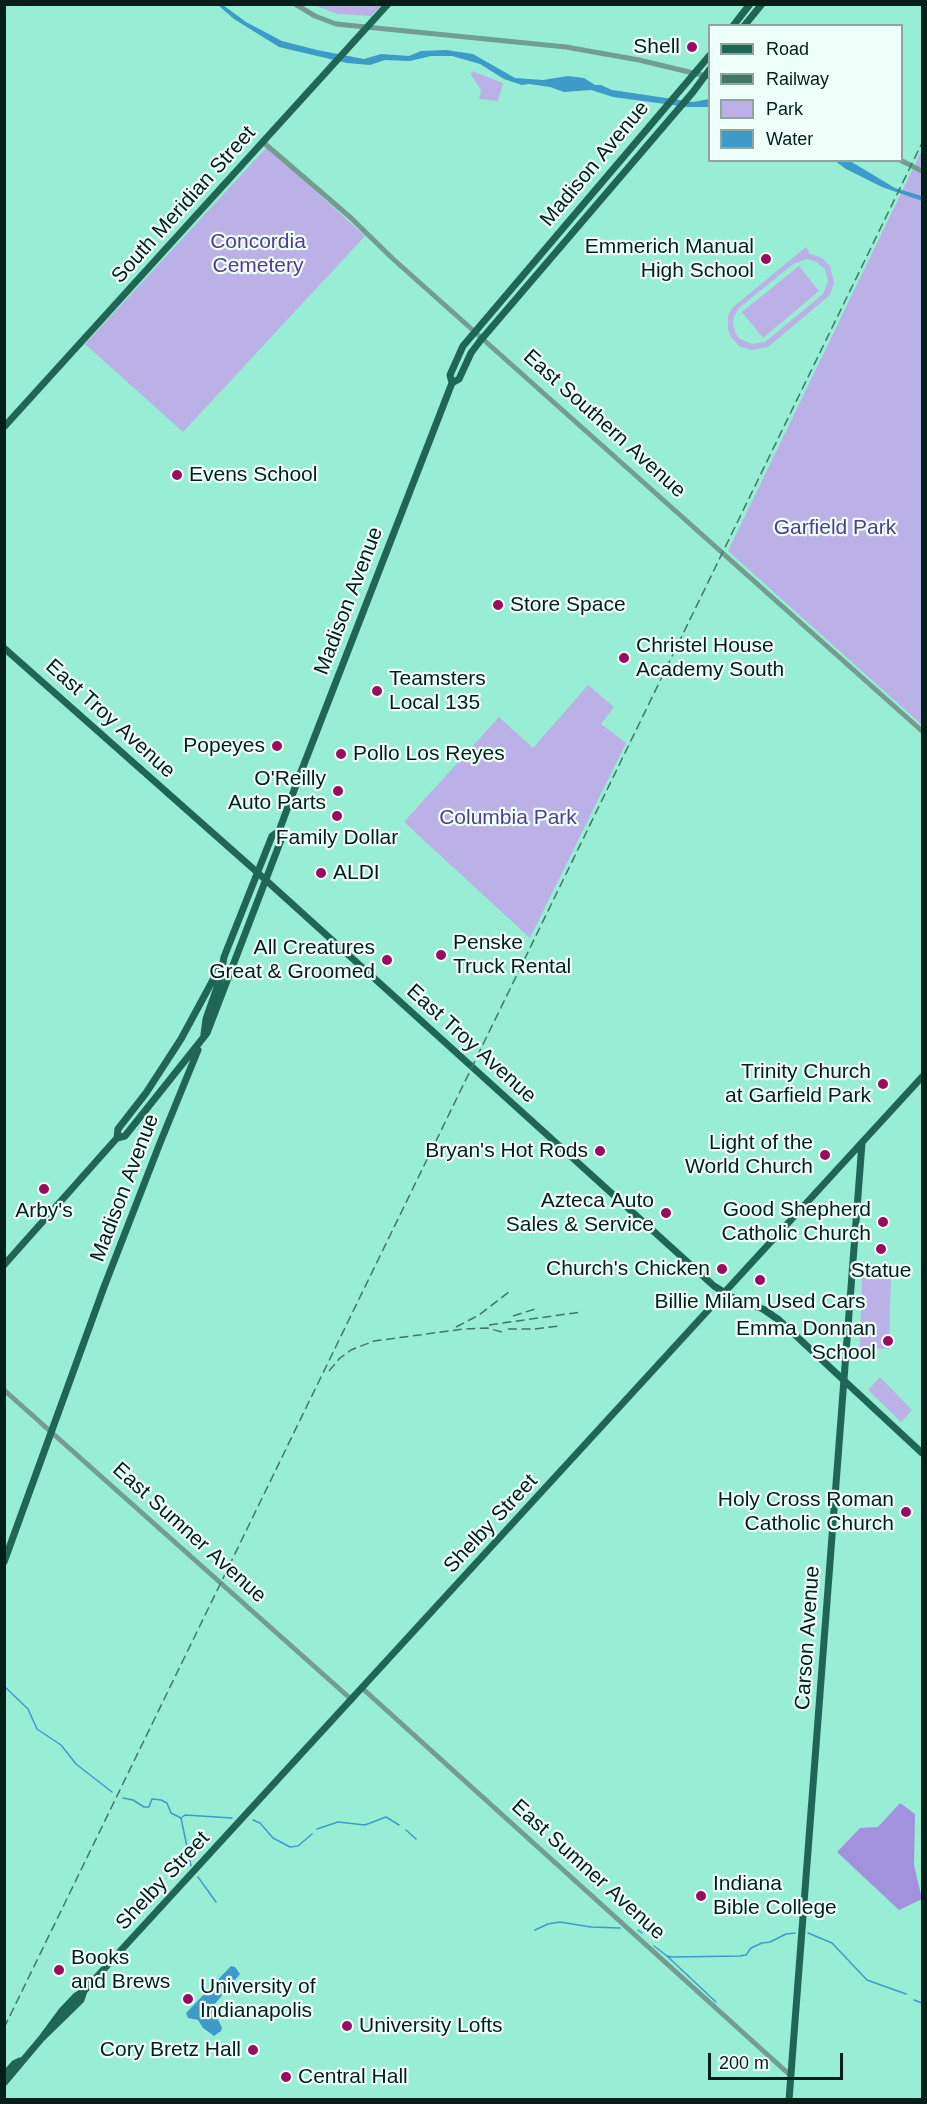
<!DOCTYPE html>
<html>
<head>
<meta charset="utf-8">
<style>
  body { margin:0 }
  #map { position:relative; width:927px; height:2104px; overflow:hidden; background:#97eed5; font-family:Helvetica,sans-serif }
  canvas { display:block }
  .frame { position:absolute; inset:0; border:6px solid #031f18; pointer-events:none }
  .legend { position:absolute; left:708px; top:24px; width:195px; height:138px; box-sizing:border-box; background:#effffa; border:2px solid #91a5a0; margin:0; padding:8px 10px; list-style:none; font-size:18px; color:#031f18 }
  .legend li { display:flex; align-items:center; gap:12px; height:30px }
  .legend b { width:30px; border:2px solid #91a5a0 }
  .scale { position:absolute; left:708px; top:2053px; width:135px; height:27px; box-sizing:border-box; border:3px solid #031f18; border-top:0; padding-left:8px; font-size:18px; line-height:21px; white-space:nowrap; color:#031f18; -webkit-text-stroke:4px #effffa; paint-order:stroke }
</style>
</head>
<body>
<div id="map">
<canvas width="927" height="2104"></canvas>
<div class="frame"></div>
<ul class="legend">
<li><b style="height:8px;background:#206655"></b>Road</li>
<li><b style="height:8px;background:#427768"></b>Railway</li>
<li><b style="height:16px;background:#bbb1e6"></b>Park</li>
<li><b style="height:16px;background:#3e9bc9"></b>Water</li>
</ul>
<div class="scale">200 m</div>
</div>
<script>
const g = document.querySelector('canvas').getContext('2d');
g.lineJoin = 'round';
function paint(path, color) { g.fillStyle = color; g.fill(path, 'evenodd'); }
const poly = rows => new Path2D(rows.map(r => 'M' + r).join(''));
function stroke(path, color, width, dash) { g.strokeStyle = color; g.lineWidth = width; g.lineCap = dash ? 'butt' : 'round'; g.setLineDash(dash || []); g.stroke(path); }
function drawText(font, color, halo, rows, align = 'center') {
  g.font = font + ' Helvetica,sans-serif'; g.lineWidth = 4.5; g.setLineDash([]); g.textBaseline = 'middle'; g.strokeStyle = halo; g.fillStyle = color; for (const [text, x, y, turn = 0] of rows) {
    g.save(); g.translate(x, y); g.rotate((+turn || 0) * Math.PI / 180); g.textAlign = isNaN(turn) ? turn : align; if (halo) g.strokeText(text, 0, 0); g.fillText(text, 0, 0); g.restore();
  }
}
paint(poly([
  [314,5,382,5,371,16,338,14],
  [472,71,503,83,498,101,479,99,481,90,471,75],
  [267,147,365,236,183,432,85,344],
  [922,150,922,725,728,551],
  [806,247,809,251,808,253,822,258,830,266,834,283,830,295,768,347,751,350,739,346,731,337,728,329,728,316,732,308],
  [806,259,815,261,825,269,828,282,823,294,765,342,752,344,740,339,736,334,733,324,734,317,738,309,793,264],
  [799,266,819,291,763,338,742,312],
  [588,685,614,707,601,724,626,743,530,938,404,822,499,717,533,748],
  [862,1275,891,1276,889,1349,860,1348],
  [880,1377,912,1410,901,1422,868,1390]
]), '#bbb1e6');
paint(poly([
  [900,1803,915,1814,914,1865,922,1899,899,1910,837,1852,860,1828,878,1827]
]), '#a291dd');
paint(poly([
  [218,5,223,5,246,22,282,41,317,50,364,59,381,54,409,56,421,51,446,50,473,54,515,78,543,80,568,76,584,78,595,85,601,85,612,90,693,102,709,99,709,107,688,107,613,97,591,90,564,92,550,87,529,84,522,85,504,79,480,64,452,56,431,56,410,61,385,60,370,65,347,63,279,47,234,19],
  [835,161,850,161,895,188,922,196,922,201,882,187,846,169],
  [231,1966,235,1967,240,1974,214,2005,214,2011,222,2028,221,2031,214,2036,203,2028,198,2020,188,2018,186,2013]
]), '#3e9bc9');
stroke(poly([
  [568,78,578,80],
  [4,1686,28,1709,37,1729,61,1745,76,1764,112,1792],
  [123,1798,133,1800,144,1807,149,1807,152,1799,161,1800,167,1803,171,1813,181,1818,185,1815,232,1818],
  [181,1818,191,1866],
  [253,1820,260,1823,273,1838,290,1847,298,1846,312,1834],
  [317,1829,338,1822,365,1825,386,1817,399,1825],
  [406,1830,416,1839],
  [198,1877,216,1902],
  [535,1930,548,1924,560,1922,591,1927,620,1928],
  [638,1930,642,1933],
  [808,1933,832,1943,867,1980,906,1994],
  [654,1946,667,1956,672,1957,740,1956,746,1955,751,1948,762,1943,770,1942,786,1934,795,1933],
  [667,1956,716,2002],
  [914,2000,922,2003]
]), '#3e9bc9', 1.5);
stroke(poly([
  [295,4,315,16,336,24,566,47,639,60,710,77],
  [263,142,350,217,392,258,922,731],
  [900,160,922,171],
  [4,1390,352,1700],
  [362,1688,791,2076]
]), '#739d90', 5);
stroke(poly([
  [733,26,750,4],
  [744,26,762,4],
  [452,383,459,379,471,353,480,341,693,92,710,69],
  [4,427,388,4],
  [4,648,258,873,714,1286,735,1299,763,1309,779,1320,922,1453],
  [204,1034,206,1019,220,979,224,957,272,836,279,831],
  [117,1138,118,1129,146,1093,181,1039,220,967],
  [4,1265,117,1138,125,1136,207,1033,281,840,279,831,299,777,452,383,450,375,463,346,710,55],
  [4,1562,104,1287,160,1143,198,1050],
  [41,2039,61,2012,76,1996,84,1991,124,1947,922,1077],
  [4,2075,14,2064,20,2061],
  [4,2083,41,2039,81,2000,84,1991],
  [789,2100,862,1143]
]), '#206655', 7);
stroke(poly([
  [513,1316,535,1309],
  [489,1325,581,1312],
  [456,1327,479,1315,509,1292],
  [508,1329,534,1329,559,1326],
  [329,1371,340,1358,351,1350,374,1341,464,1329,487,1328,506,1333],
  [4,2028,922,143]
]), '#427768', 1.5, [9, 4.5]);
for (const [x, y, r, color] of [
  [692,47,6,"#9a0c5e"],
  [766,259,6,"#9a0c5e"],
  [177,475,6,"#9a0c5e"],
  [498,605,6,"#9a0c5e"],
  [624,658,6,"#9a0c5e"],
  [377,691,6,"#9a0c5e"],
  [277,746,6,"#9a0c5e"],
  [341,754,6,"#9a0c5e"],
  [338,791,6,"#9a0c5e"],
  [337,816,6,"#9a0c5e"],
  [321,873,6,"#9a0c5e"],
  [441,955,6,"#9a0c5e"],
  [387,960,6,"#9a0c5e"],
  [883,1084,6,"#9a0c5e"],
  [600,1151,6,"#9a0c5e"],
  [825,1155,6,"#9a0c5e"],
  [44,1189,6,"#9a0c5e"],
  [666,1213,6,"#9a0c5e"],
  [883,1222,6,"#9a0c5e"],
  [881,1249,6,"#9a0c5e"],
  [722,1269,6,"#9a0c5e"],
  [760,1280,6,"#9a0c5e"],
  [888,1341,6,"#9a0c5e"],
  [906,1512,6,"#9a0c5e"],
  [701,1896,6,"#9a0c5e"],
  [59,1970,6,"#9a0c5e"],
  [188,1999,6,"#9a0c5e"],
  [347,2026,6,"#9a0c5e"],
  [253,2050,6,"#9a0c5e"],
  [286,2077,6,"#9a0c5e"]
]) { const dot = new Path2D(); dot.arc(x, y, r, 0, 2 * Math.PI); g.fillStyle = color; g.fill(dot); stroke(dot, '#effffa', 2); }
drawText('21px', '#031f18', '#effffa', [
  ["Shell",680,47],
  ["Emmerich Manual",754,247],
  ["High School",754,271],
  ["Evens School",189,475,"left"],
  ["Store Space",510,605,"left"],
  ["Christel House",636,646,"left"],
  ["Academy South",636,670,"left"],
  ["Teamsters",389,679,"left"],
  ["Local 135",389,703,"left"],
  ["Popeyes",265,746],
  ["Pollo Los Reyes",353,754,"left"],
  ["O'Reilly",326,779],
  ["Auto Parts",326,803],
  ["Family Dollar",337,838,"center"],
  ["ALDI",333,873,"left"],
  ["Penske",453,943,"left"],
  ["Truck Rental",453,967,"left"],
  ["All Creatures",375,948],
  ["Great & Groomed",375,972],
  ["Trinity Church",871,1072],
  ["at Garfield Park",871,1096],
  ["Light of the",813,1143],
  ["World Church",813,1167],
  ["Bryan's Hot Rods",588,1151],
  ["Azteca Auto",654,1201],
  ["Sales & Service",654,1225],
  ["Good Shepherd",871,1210],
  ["Catholic Church",871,1234],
  ["Arby's",44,1211,"center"],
  ["Church's Chicken",710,1269],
  ["Statue",881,1271,"center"],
  ["Billie Milam Used Cars",760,1302,"center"],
  ["Emma Donnan",876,1329],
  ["School",876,1353],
  ["Holy Cross Roman",894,1500],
  ["Catholic Church",894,1524],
  ["Indiana",713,1884,"left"],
  ["Bible College",713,1908,"left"],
  ["Books",71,1958,"left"],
  ["and Brews",71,1982,"left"],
  ["University of",200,1987,"left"],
  ["Indianapolis",200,2011,"left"],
  ["University Lofts",359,2026,"left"],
  ["Cory Bretz Hall",241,2050],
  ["Central Hall",298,2077,"left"]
], 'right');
drawText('21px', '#031f18', '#effffa', [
  ["Madison Avenue",595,164,-50],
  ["South Meridian Street",184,205,-48],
  ["East Southern Avenue",604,424,42],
  ["Madison Avenue",349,601,-69],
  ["East Troy Avenue",110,719,42],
  ["East Troy Avenue",471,1044,42],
  ["Madison Avenue",125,1188,-69],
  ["Shelby Street",491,1524,-47],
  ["East Sumner Avenue",189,1533,42],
  ["Carson Avenue",808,1638,-86],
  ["East Sumner Avenue",588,1870,42],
  ["Shelby Street",163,1881,-47]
]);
drawText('21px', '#553a92', '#effffa', [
  ["Concordia",258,242],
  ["Cemetery",258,266],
  ["Garfield Park",835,528],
  ["Columbia Park",508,818]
]);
</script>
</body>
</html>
